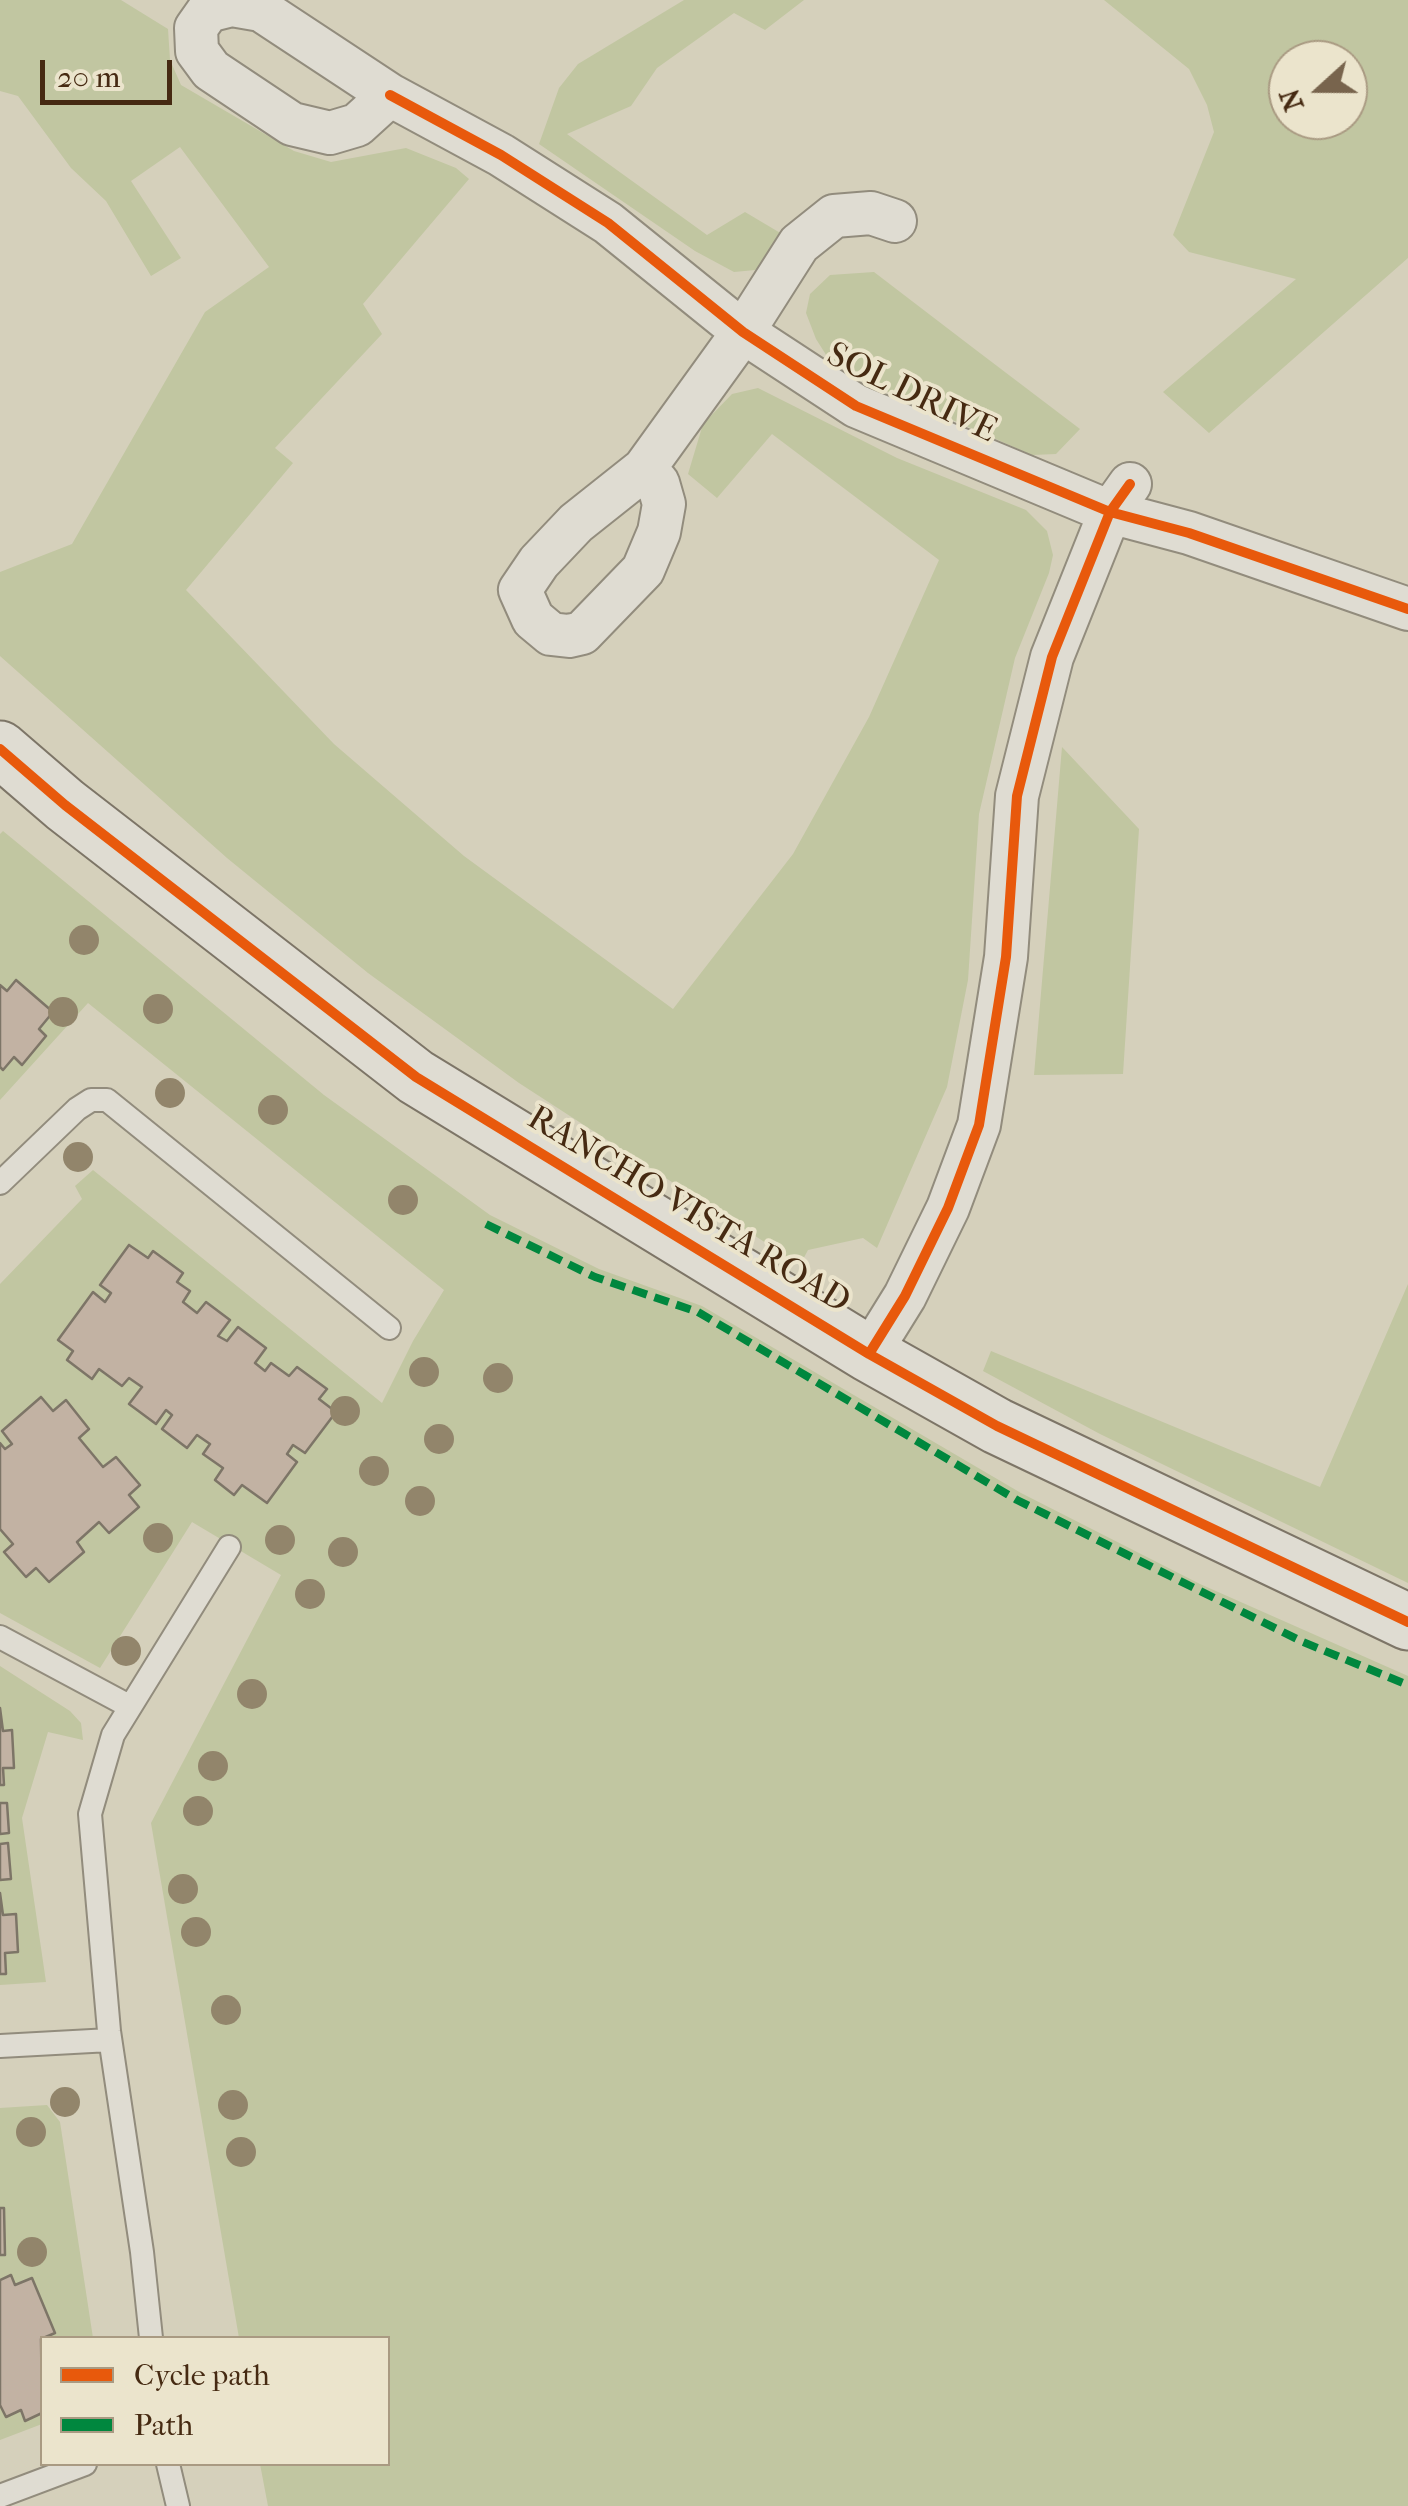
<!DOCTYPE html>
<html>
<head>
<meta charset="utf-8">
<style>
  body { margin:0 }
  #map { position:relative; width:1408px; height:2506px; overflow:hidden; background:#d5d0bb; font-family:"IM FELL French Canon",serif }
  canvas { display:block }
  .legend { position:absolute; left:40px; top:2336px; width:350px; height:130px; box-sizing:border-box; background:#ebe4cc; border:2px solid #a99a82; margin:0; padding:12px 18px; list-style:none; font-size:30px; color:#462a12 }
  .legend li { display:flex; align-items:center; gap:20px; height:50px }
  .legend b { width:50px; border:2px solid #a99a82 }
  .north { position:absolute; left:1268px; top:40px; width:100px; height:100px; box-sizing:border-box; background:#ebe4cc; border:2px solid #a99a82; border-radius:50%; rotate:249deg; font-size:28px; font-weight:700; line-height:40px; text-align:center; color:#462a12 }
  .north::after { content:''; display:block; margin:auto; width:35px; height:45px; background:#78644d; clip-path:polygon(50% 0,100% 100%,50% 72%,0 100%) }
  .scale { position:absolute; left:40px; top:60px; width:132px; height:45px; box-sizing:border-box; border:5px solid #462a12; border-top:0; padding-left:12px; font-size:30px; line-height:35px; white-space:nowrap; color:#462a12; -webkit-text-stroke:8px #ebe4cc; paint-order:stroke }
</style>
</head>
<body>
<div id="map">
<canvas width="1408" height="2506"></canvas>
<ul class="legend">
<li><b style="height:12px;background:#e8590c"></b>Cycle path</li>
<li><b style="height:12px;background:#00873e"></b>Path</li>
</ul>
<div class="north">N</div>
<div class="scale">20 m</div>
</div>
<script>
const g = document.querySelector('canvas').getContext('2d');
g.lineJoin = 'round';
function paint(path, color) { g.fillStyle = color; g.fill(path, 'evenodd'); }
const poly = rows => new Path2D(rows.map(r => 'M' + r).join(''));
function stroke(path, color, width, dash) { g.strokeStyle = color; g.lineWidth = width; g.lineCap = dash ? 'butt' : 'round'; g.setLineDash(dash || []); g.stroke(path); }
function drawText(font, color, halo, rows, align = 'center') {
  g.font = font + ' "IM FELL French Canon",serif'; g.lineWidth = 8; g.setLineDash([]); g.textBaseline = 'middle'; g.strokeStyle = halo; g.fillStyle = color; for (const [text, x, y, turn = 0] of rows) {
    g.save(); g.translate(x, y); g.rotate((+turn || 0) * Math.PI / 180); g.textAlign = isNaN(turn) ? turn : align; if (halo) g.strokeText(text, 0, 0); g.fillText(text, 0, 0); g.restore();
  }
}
paint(poly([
  [0,0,121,0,168,29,170,60,181,85,294,151,331,162,406,148,456,168,469,179,363,304,382,334,275,448,293,463,186,590,334,744,464,856,673,1009,793,854,869,717,939,560,772,434,717,498,688,474,703,424,732,394,758,388,897,458,1026,510,1047,531,1053,555,1049,573,1015,658,979,814,968,980,947,1087,877,1248,863,1238,808,1250,800,1265,519,1083,368,973,227,858,0,656,0,572,72,544,205,312,269,267,180,147,131,181,181,258,151,276,106,201,71,168,18,96,0,91],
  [684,0,804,0,765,30,734,13,657,68,631,106,567,134,707,235,745,212,782,234,772,255,755,270,734,272,695,251,539,144,559,88,578,64],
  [1104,0,1408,0,1408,258,1209,433,1163,392,1296,279,1189,252,1173,235,1214,132,1207,105,1189,69],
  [1288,60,1348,60,1348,120,1288,120],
  [874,272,972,347,1080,429,1056,454,1032,455,857,378,830,361,816,339,806,313,810,294,830,275],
  [1062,747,1139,829,1123,1074,1034,1075],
  [3,831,324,1095,490,1215,599,1269,702,1306,1021,1493,1200,1584,1408,1676,1408,2506,268,2506,260,2464,388,2464,388,2338,239,2338,151,1823,281,1575,192,1522,100,1668,0,1613,0,1284,82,1199,75,1186,93,1170,382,1403,413,1341,444,1290,88,1003,0,1100,0,834],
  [1408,1284,1408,1583,1100,1434,983,1371,991,1351,1320,1487],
  [0,1666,70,1711,81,1723,83,1740,48,1732,22,1818,46,1982,0,1985],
  [47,2105,60,2122,93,2338,42,2338,42,2424,0,2440,0,2108]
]), '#c1c6a1');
const building = poly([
  [16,980,53,1012,39,1029,46,1036,22,1065,14,1057,3,1070,0,1067,0,985,7,991,16,980],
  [129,1245,148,1258,153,1251,183,1273,177,1282,190,1291,183,1302,197,1313,206,1302,230,1320,218,1336,227,1341,238,1327,266,1348,255,1363,265,1371,271,1363,289,1376,297,1367,327,1389,319,1399,336,1412,305,1453,293,1445,287,1454,297,1462,267,1503,242,1485,234,1495,215,1480,223,1468,203,1454,210,1444,197,1435,187,1448,162,1429,172,1415,166,1410,156,1424,129,1404,142,1387,129,1378,122,1386,99,1369,92,1379,67,1360,73,1351,58,1340,93,1292,105,1302,111,1293,100,1285,129,1245],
  [41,1397,53,1411,66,1400,89,1429,79,1438,103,1467,116,1457,140,1485,129,1495,139,1507,109,1533,99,1522,77,1542,84,1552,49,1582,36,1568,26,1577,4,1552,13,1544,0,1529,0,1443,5,1449,12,1444,2,1431,41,1397],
  [0,1708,3,1731,12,1730,14,1768,3,1768,4,1785,0,1785,0,1708],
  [0,1803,7,1803,9,1833,0,1834,0,1803],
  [8,1843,11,1879,0,1880,0,1844,8,1843],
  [0,1893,3,1915,16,1914,18,1952,5,1953,6,1974,0,1974,0,1893],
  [0,2208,4,2208,5,2255,0,2255,0,2208],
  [11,2275,15,2285,32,2278,55,2333,41,2339,42,2413,25,2421,21,2410,6,2417,0,2405,0,2280,11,2275]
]);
paint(building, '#c2b2a3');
stroke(building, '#7d7567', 2.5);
const service = poly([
  [0,1183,77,1109,91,1100,107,1100,389,1328],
  [0,1637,129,1706],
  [0,2046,110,2040],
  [151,2338,142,2252,109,2031,90,1814,113,1735,229,1547],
  [168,2464,178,2506],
  [0,2496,85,2464]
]);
const minor = poly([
  [232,5,261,10,390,95,357,125,330,133,292,124,211,70,197,51,196,28,208,11,232,5],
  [390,95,501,155,608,223,743,332,856,406,1110,512,1189,533,1408,609],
  [644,469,658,483,664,504,659,532,643,570,582,633,569,636,551,634,533,619,520,590,539,562,576,523,644,469],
  [644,469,743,332,799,244,834,216,871,213,895,221],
  [869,1354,905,1296,948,1208,979,1125,1006,957,1017,796,1052,657,1110,512,1130,484]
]);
const secondary = poly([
  [0,749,65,805,416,1077,869,1354,997,1426,1408,1622]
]);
stroke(service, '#928c7d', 26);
stroke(minor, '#928c7d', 46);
stroke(secondary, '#7d7567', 59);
stroke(service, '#dfdcd2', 22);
stroke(minor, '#dfdcd2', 42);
stroke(secondary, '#dfdcd2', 55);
stroke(poly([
  [486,1224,595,1277,698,1312,1017,1500,1303,1642,1408,1685]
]), '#00873e', 8, [15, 8]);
stroke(poly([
  [390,95,501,155,608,223,743,332,856,406,1110,512,1189,533,1408,609],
  [0,749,65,805,416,1077,869,1354,997,1426,1408,1622],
  [869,1354,905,1296,948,1208,979,1125,1006,957,1017,796,1052,657,1110,512,1130,484]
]), '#e8590c', 10);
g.fillStyle = '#92856b';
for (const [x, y] of [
  [84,940],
  [158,1009],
  [63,1012],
  [170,1093],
  [273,1110],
  [78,1157],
  [403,1200],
  [424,1372],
  [498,1378],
  [345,1411],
  [439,1439],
  [374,1471],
  [420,1501],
  [158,1538],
  [280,1540],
  [343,1552],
  [310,1594],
  [126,1651],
  [252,1694],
  [213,1766],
  [198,1811],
  [183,1889],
  [196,1932],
  [226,2010],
  [65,2102],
  [233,2105],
  [31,2132],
  [241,2152],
  [32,2252]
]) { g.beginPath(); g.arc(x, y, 15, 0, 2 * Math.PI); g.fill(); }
drawText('35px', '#462a12', '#ebe4cc', [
  ["SOL DRIVE",911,394,26],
  ["RANCHO VISTA ROAD",688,1211,31]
]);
</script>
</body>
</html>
